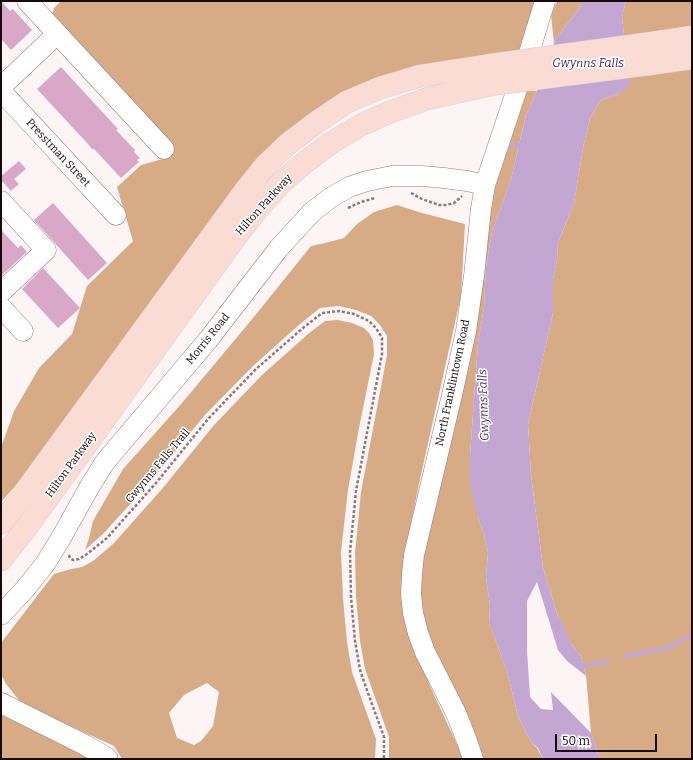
<!DOCTYPE html>
<html>
<head>
<meta charset="utf-8">
<style>
  body { margin:0 }
  #map { position:relative; width:693px; height:760px; overflow:hidden; background:#fdf4f6; font-family:Bitter,serif }
  canvas { display:block }
  .frame { position:absolute; inset:0; border:2px solid #170a0d; pointer-events:none }
  .scale { position:absolute; left:555px; top:734px; width:102px; height:18px; box-sizing:border-box; border:2px solid #170a0d; border-top:0; padding-left:5px; font-size:12px; line-height:14px; white-space:nowrap; color:#170a0d; -webkit-text-stroke:3px #fff; paint-order:stroke }
</style>
</head>
<body>
<div id="map">
<canvas width="693" height="760"></canvas>
<div class="frame"></div>
<div class="scale">50 m</div>
</div>
<script>
const g = document.querySelector('canvas').getContext('2d');
g.lineJoin = 'round';
function paint(path, color) { g.fillStyle = color; g.fill(path, 'evenodd'); }
const poly = rows => new Path2D(rows.map(r => 'M' + r).join(''));
function stroke(path, color, width, dash) { g.strokeStyle = color; g.lineWidth = width; g.lineCap = dash ? 'butt' : 'round'; g.setLineDash(dash || []); g.stroke(path); }
function drawText(font, color, halo, rows, align = 'center') {
  g.font = font + ' Bitter,serif'; g.lineWidth = 3; g.setLineDash([]); g.textBaseline = 'middle'; g.strokeStyle = halo; g.fillStyle = color; for (const [text, x, y, turn = 0] of rows) {
    g.save(); g.translate(x, y); g.rotate((+turn || 0) * Math.PI / 180); g.textAlign = isNaN(turn) ? turn : align; if (halo) g.strokeText(text, 0, 0); g.fillText(text, 0, 0); g.restore();
  }
}
paint(poly([
  [61,1,536,1,522,51,330,102,33,466,1,502,1,445,3,442,14,411,39,368,72,334,87,286,133,241,117,187,141,165,170,157,169,147,50,21,54,8],
  [557,1,583,1,581,6,555,40,554,43,551,15],
  [626,1,692,1,692,26,624,36,622,17],
  [692,66,692,759,601,759,598,754,591,733,586,676,581,656,563,634,543,567,531,475,528,424,553,313,553,279,557,260,558,243,574,203,583,148,590,118,601,100,618,94,630,75],
  [522,91,537,91,526,115,511,179,492,232,486,267,484,307,478,343,470,456,478,518,484,534,488,552,486,577,490,606,489,623,507,671,518,716,526,733,532,743,537,748,543,759,477,759,425,641,417,603,418,555,494,182],
  [397,205,422,213,465,224,461,296,420,479,403,563,404,614,430,686,462,755,463,759,389,759,389,737,365,669,360,641,356,597,355,553,361,492,387,355,387,336,380,325,371,316,356,310,339,306,320,308,300,324,253,366,204,416,152,480,103,534,85,550,89,538,93,521,123,469,182,403,253,318,311,246,325,243,344,238,357,224,374,212],
  [338,320,352,323,364,328,369,333,373,340,374,354,359,428,348,490,341,552,343,598,347,642,352,672,376,739,375,759,122,759,114,746,22,704,6,684,1,674,1,643,4,639,54,574,71,569,82,567,93,561,113,544,162,489,214,425,262,375,308,334,325,321],
  [207,683,219,692,213,726,201,741,194,745,177,738,169,713,184,695],
  [1,714,97,759,1,759]
]), '#d8ab87');
paint(poly([
  [583,1,626,1,622,17,624,36,623,49,630,75,629,87,618,94,601,100,590,118,583,148,574,203,558,243,557,260,553,279,553,313,528,424,531,475,543,567,563,634,581,656,586,676,567,661,558,650,537,582,527,601,527,651,530,697,541,709,553,710,551,692,591,733,598,754,601,759,543,759,538,748,532,743,526,733,518,716,507,671,489,623,490,606,486,577,488,552,484,534,478,518,470,483,470,456,478,343,484,307,486,267,492,232,511,179,526,115,537,91,555,40,581,6]
]), '#c4a6d3');
stroke(poly([
  [509,145,525,145],
  [559,620,569,643],
  [626,656,642,653,655,650,669,648,678,642,692,635],
  [579,666,580,667,591,665,607,661]
]), '#c4a6d3', 4);
paint(poly([
  [1,1,10,11,13,9,32,30,11,50,1,39],
  [61,67,118,129,116,130,135,150,134,152,140,158,137,160,139,162,121,178,94,149,92,149,87,143,37,89],
  [19,161,26,169,14,179,19,184,11,191,1,180,1,176],
  [53,203,107,263,88,280,34,220],
  [1,230,18,248,21,245,27,252,1,276],
  [43,268,80,308,58,328,22,289]
]), '#d9a7c7');
const minor = poly([
  [27,1,164,149],
  [1,87,57,34],
  [1,91,116,215],
  [1,201,46,250,1,292],
  [1,307,23,331],
  [1,615,25,589,45,564,61,538,90,486,105,462,208,340,279,248,312,212,330,198,349,187,367,181,392,176,422,176,444,178,467,181,485,185],
  [1,703,85,745,106,757,108,759],
  [473,759,467,741,456,713,425,652,418,633,413,613,411,594,412,574,414,555,452,395,466,331,474,276,481,209,485,185,529,53,545,1]
]);
const major = poly([
  [645,44,692,37],
  [649,64,692,58],
  [1,523,11,511,245,191,265,166,288,144,317,122,347,102,380,88,420,76,491,65],
  [1,560,27,527,235,238,261,205,281,183,304,163,331,143,361,125,390,112,426,99,494,84]
]);
stroke(minor, '#9c787e', 21);
stroke(major, '#d5d3d3', 23);
stroke(poly([
  [411,193,422,199,439,205,446,205,454,203,462,196],
  [348,208,361,202,375,198],
  [69,555,70,558,73,560,79,559,87,554,107,538,156,483,208,419,256,369,303,328,322,313,339,311,354,314,369,321,376,328,382,338,382,354,356,491,350,552,351,597,355,641,360,670,368,693,384,737,384,759]
]), '#867b7d', 2.5, [3, 2]);
stroke(minor, '#fff', 20);
stroke(major, '#fadcd4', 22);
const majorBridge = poly([
  [491,65,645,44],
  [494,84,649,64]
]);
stroke(majorBridge, '#d5d3d3', 23, []);
stroke(majorBridge, '#fadcd4', 22);
drawText('11px', '#170a0d', '#fff', [
  ["Presstman Street",58,153,47],
  ["Hilton Parkway",264,205,-48],
  ["Morris Road",208,339,-51],
  ["North Franklintown Road",453,383,-78],
  ["Hilton Parkway",71,465,-54],
  ["Gwynns Falls Trail",158,466,-50]
]);
drawText('italic 12px', '#522c64', '#fff', [
  ["Gwynns Falls",588,64],
  ["Gwynns Falls",484,405,-92]
]);
</script>
</body>
</html>
